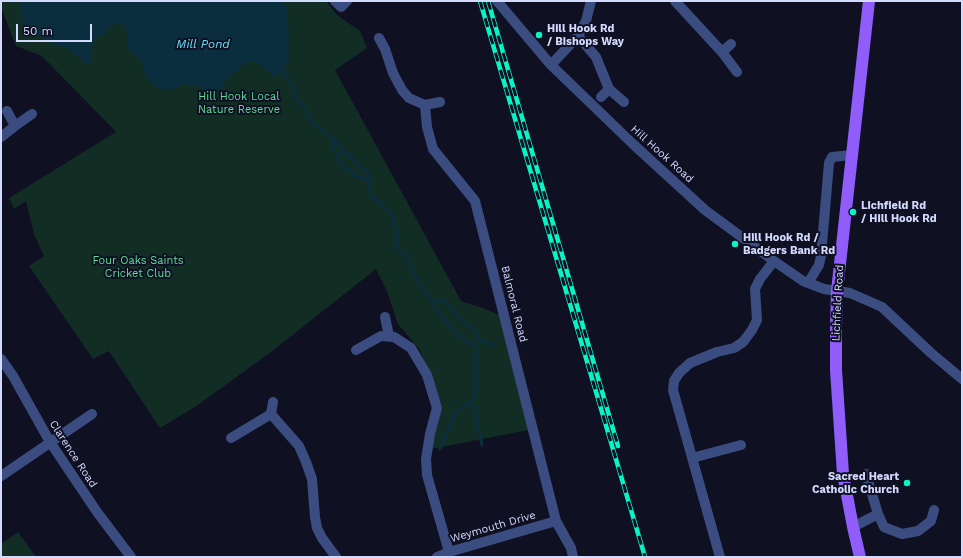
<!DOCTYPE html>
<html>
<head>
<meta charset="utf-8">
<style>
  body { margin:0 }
  #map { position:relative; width:963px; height:558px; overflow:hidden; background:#0f1123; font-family:"Work Sans",sans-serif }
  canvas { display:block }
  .frame { position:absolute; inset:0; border:2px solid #d2dafe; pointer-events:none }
  .scale { position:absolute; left:16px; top:24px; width:76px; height:18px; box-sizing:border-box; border:2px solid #d2dafe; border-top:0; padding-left:5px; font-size:12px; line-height:14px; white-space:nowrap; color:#d2dafe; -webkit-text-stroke:3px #0f1123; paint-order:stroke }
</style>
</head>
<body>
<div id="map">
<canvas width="963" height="558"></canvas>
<div class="frame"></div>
<div class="scale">50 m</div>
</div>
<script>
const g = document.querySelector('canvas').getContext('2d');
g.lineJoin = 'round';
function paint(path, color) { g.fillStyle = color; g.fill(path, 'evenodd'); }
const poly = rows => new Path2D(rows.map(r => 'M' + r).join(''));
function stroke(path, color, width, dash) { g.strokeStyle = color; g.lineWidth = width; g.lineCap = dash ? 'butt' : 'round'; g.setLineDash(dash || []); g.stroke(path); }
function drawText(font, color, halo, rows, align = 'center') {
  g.font = font + ' "Work Sans",sans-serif'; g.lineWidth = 4; g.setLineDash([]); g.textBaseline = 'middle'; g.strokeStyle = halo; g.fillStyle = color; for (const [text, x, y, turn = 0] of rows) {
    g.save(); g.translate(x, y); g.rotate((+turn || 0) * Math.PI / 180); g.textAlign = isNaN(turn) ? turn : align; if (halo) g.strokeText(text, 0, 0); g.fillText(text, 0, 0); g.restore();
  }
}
paint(poly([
  [1,1,326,1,337,15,360,31,367,48,335,70,461,301,483,308,501,316,529,430,431,449,442,406,420,350,398,324,387,291,376,269,271,352,195,407,160,428,109,351,93,359,29,266,44,256,34,234,26,201,14,209,9,198,116,132,42,56,16,46,1,7],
  [18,532,36,557,1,557,1,544]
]), '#122d24');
paint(poly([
  [18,1,283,1,287,13,289,35,288,50,290,59,280,74,274,76,255,61,250,61,234,72,223,83,221,90,207,90,194,85,184,84,180,85,177,88,168,90,160,88,153,85,146,77,140,58,130,52,127,46,127,34,124,25,119,23,112,24,105,33,94,40,91,48,92,58,91,63,87,64,67,48,53,44,24,27]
]), '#0b2e3f');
stroke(poly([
  [282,71,292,84,296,98,304,107,312,122,340,145,344,153,349,155,360,167,368,172,370,177,370,190,371,196,392,214,394,218,391,224,398,231,395,243,399,250,409,259,409,265,413,274,447,323,468,343,476,345,476,388,474,396,472,401,456,411,440,449],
  [335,141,333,145,334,150,344,169,351,169,353,175,370,181],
  [434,303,441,299,444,301,460,318,476,331,480,341,493,344],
  [472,401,482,445]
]), '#0b2e3f', 3);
stroke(poly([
  [335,1,341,7,347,1],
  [497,1,551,65,634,145,705,210,774,261,803,281,824,289,850,293,882,307,931,353,962,379],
  [675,1,722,52,737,72],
  [578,36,596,57,609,89,624,102],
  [379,38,385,49,393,73,402,90,409,98,425,105,427,127,433,149,475,201,556,521,571,548,573,557],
  [722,52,731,44],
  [551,65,578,36,586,21,591,1],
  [601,97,609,89],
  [425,105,440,102],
  [15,126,32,114],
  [1,137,15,126,7,111],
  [808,283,819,265,821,256,829,163,832,157,852,155],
  [385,317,389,336],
  [356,350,381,336,394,337,411,348,427,375,437,408,430,434,426,459,427,475,449,552],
  [1,359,13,376,50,442,97,512,131,557],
  [271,414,299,446,306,462,312,479,315,517,317,528,322,538,336,557],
  [231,438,271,414,273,402],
  [692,458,741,445],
  [866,474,878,514,884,527,902,534,918,531,931,521,934,510],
  [1,476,92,414],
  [853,527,878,514],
  [437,557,449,552,556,521],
  [720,557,673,390,674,381,679,373,690,363,717,352,734,348,743,342,752,330,757,320,755,289,760,279,774,261]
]), '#3b4d80', 10);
stroke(poly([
  [860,557,853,527,843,474,836,370,836,327,837,291,869,1]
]), '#915dfa', 12);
const rail = poly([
  [480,1,645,557],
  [488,1,618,446]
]);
stroke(rail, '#08f4c6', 4.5);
stroke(rail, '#0f1123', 3, [9]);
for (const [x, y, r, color] of [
  [539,35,4,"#08f4c6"],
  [853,212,4,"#08f4c6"],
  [735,244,4,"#08f4c6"],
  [907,483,4,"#08f4c6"]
]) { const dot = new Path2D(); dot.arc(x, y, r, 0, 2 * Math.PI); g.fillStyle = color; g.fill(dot); stroke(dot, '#0f1123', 1.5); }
drawText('bold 11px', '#d2dafe', '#0f1123', [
  ["Hill Hook Rd",547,29],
  ["/ Bishops Way",547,42],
  ["Lichfield Rd",861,206],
  ["/ Hill Hook Rd",861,219],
  ["Hill Hook Rd /",743,238],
  ["Badgers Bank Rd",743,251],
  ["Sacred Heart",899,477,"right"],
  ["Catholic Church",899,490,"right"]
], 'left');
drawText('11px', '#60db98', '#0f1123', [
  ["Hill Hook Local",239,97],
  ["Nature Reserve",239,110],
  ["Four Oaks Saints",138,261],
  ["Cricket Club",138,274]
]);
drawText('11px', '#d2dafe', '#0f1123', [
  ["Hill Hook Road",662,154,42],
  ["Lichfield Road",838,303,-87],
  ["Balmoral Road",514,304,76],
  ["Clarence Road",73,454,57],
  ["Weymouth Drive",493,527,-16]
]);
drawText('italic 12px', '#64e1fa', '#0f1123', [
  ["Mill Pond",203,44]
]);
</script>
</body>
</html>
